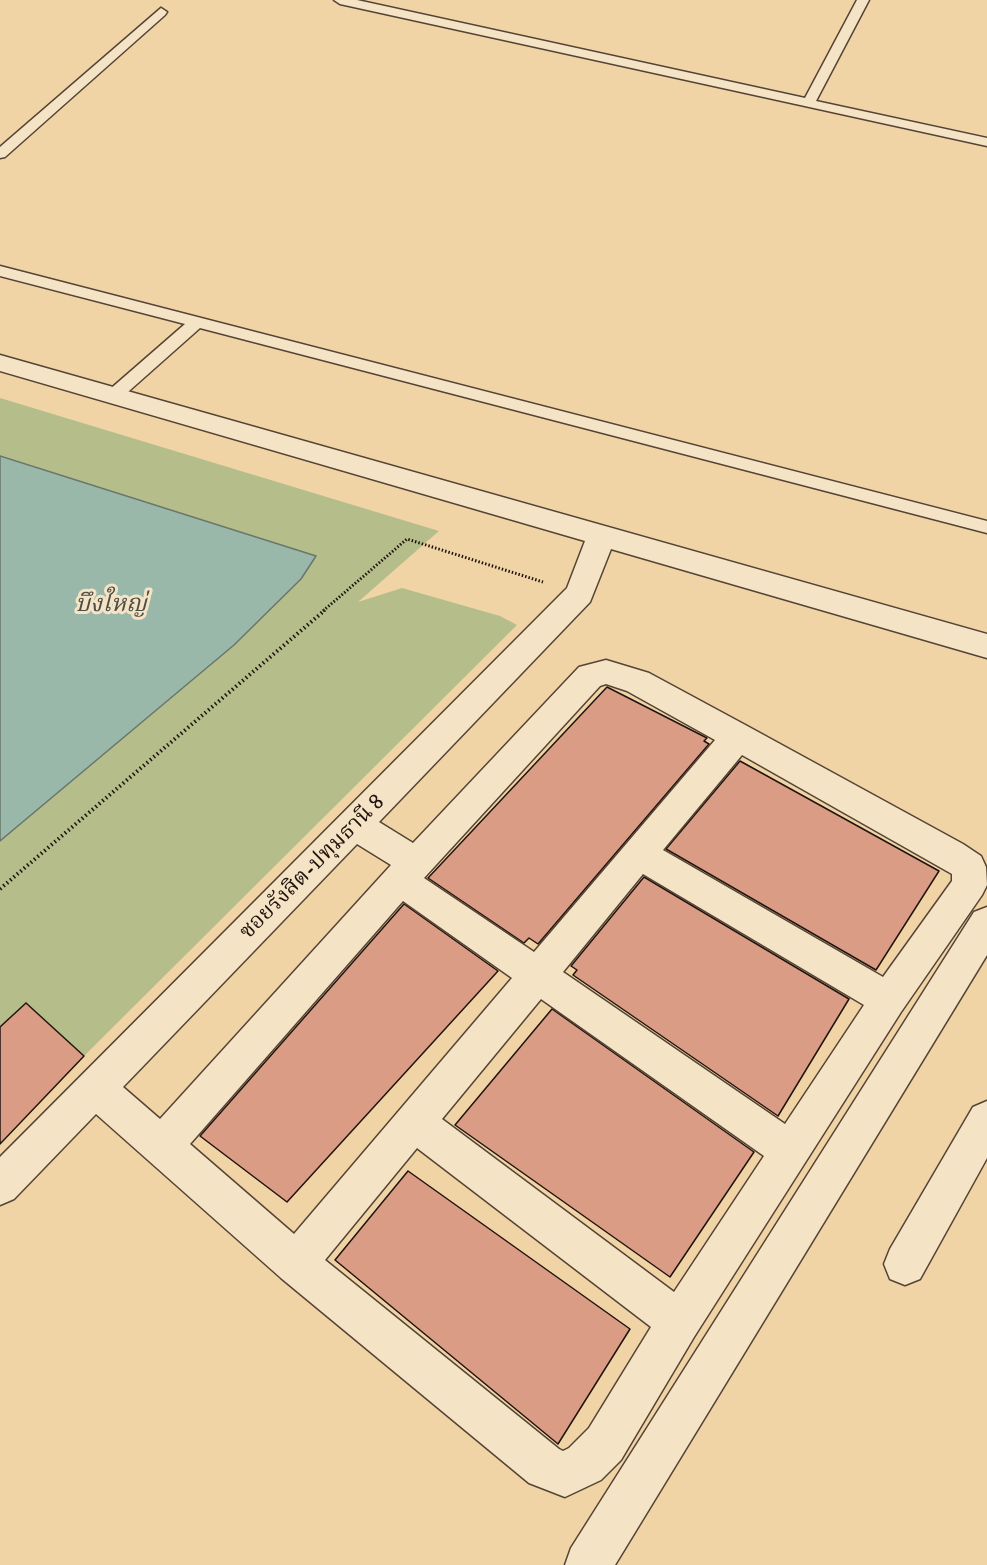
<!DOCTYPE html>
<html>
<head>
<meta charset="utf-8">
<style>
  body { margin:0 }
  canvas { display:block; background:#f0d4a6 }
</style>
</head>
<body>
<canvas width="987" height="1565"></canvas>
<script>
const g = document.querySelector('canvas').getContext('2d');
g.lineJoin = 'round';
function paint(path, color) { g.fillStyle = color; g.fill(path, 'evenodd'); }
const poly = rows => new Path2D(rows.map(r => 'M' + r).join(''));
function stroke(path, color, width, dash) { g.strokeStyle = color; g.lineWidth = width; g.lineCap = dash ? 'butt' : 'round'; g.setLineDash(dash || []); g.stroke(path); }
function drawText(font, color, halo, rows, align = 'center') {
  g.font = font + ' "IM FELL DW Pica","Noto Serif Thai",serif'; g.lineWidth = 6; g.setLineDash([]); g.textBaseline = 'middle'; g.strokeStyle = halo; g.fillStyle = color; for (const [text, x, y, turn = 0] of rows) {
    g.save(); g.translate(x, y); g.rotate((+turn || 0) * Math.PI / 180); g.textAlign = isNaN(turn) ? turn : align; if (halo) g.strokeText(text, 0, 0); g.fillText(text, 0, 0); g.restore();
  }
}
paint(poly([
  [0,398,439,531,358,602,402,588,500,616,517,625,84,1056,26,1003,0,1027]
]), '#b5be8a');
const water = poly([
  [0,456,316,556,301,579,234,645,0,841,0,456]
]);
paint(water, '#9ab8aa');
stroke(water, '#6a766c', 1.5);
const building = poly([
  [607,687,707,738,704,741,709,744,538,944,529,938,524,943,428,878,607,687],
  [740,761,939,871,876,970,666,849,740,761],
  [644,877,849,999,778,1116,573,975,577,970,571,966,644,877],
  [404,904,498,971,287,1202,200,1136,404,904],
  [26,1003,84,1056,0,1144,0,1027,26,1003],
  [552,1009,754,1152,670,1277,455,1125,552,1009],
  [408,1171,630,1329,558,1444,335,1260,408,1171]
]);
paint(building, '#da9c84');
stroke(building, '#21140f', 1.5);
const lane = poly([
  [334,0,357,0,805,98,857,0,869,0,816,101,987,138,987,146,340,4,334,0],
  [161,8,167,12,165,15,5,157,0,158,0,147,161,8],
  [0,266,987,521,987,533,200,328,120,399,114,400,108,399,106,395,108,391,185,324,0,276,0,266]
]);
const street = poly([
  [0,355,987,634,987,658,611,549,590,602,379,822,413,843,579,667,606,660,649,673,749,727,963,844,981,856,986,867,987,885,982,895,901,1012,694,1337,621,1460,601,1480,565,1497,529,1483,281,1278,96,1114,14,1199,0,1205,0,1157,567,588,585,541,0,371,0,355],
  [606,684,627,691,715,740,534,952,424,878,600,686,606,684],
  [742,755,952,874,952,881,883,977,663,850,742,755],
  [357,844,391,865,160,1119,123,1087,357,844],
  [643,874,864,1005,785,1124,563,972,643,874],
  [403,901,512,978,294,1234,190,1144,403,901],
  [541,999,764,1156,674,1292,442,1119,541,999],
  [417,1148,651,1327,589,1428,569,1448,563,1451,559,1449,325,1260,417,1148],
  [987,907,987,955,615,1565,565,1565,571,1548,974,912,987,907],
  [987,1101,987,1158,920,1279,905,1285,890,1279,884,1264,890,1249,973,1107,987,1101]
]);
stroke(lane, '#554435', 3);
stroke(street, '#554435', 3);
stroke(poly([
  [323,611,407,539,543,582]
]), '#21140f', 3, [1.5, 2]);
stroke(poly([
  [0,889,325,610]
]), '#21140f', 4, [1.5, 3]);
paint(lane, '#f5e3c5');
paint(street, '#f5e3c5');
drawText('22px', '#21140f', '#f5e3c5', [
  ["ซอยรังสิต-ปทุมธานี 8",313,868,-45]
]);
drawText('italic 24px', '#4b4d45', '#f5e3c5', [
  ["บึงใหญ่",111,606]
]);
</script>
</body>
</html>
